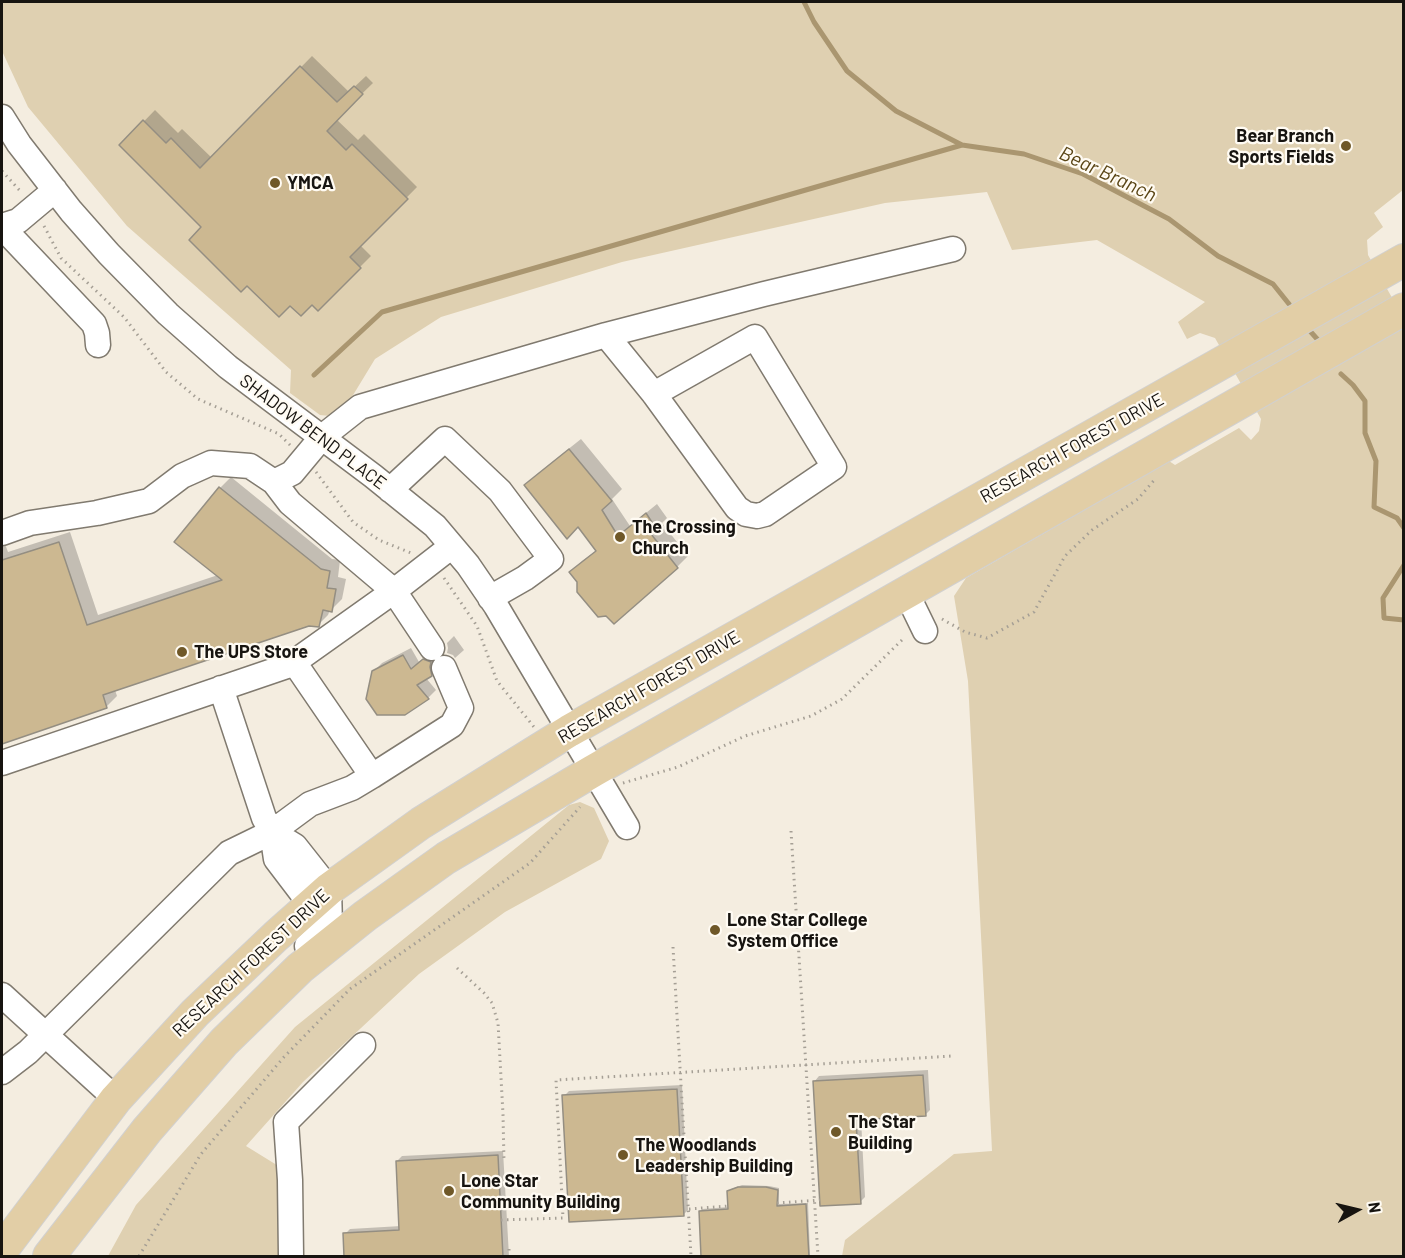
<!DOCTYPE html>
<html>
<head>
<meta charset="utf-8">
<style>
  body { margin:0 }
  #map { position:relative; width:1405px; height:1258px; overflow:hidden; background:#f4ede0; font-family:Barlow,sans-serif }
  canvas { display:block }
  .frame { position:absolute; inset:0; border:3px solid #171410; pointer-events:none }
  .north { position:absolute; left:1327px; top:1180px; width:60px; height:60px; -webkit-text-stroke:4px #fffbf3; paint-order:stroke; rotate:82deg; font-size:16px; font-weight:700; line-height:24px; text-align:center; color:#171410 }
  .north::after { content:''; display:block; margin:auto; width:21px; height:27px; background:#171410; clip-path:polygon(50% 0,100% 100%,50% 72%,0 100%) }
</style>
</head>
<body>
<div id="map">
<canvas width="1405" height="1258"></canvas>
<div class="frame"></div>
<div class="north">N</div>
</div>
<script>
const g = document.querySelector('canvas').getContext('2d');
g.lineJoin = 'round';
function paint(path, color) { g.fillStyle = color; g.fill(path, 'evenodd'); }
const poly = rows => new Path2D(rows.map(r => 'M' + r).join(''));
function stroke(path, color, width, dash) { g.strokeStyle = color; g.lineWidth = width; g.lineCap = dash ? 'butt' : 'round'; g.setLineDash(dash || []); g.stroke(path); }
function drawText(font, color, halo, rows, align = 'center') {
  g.font = font + ' Barlow,sans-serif'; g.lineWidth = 4.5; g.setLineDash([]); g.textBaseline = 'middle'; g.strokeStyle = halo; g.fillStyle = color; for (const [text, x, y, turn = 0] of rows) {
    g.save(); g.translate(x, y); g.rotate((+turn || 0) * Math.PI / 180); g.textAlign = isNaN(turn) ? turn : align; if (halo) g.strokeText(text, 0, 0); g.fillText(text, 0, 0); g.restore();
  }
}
paint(poly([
  [2,2,1403,2,1403,190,1374,213,1383,227,1367,240,1368,255,1404,319,1403,1256,842,1256,845,1240,954,1154,992,1151,968,681,954,596,966,578,1169,461,1175,465,1239,428,1251,440,1259,431,1261,419,1215,338,1200,333,1187,339,1178,322,1205,302,1097,240,1012,250,987,192,885,203,622,262,441,317,375,359,344,410,330,416,320,415,290,393,291,370,127,226,28,107,2,51],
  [580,802,594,808,609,841,601,859,505,912,419,974,303,1082,246,1146,280,1167,280,1256,108,1256,136,1205,295,1027,569,805]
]), '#dfd0b1');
paint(poly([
  [312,56,349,92,366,76,373,83,336,119,358,140,364,134,417,187,360,245,371,256,318,309,312,303,290,304,204,227,121,145,155,110,178,133,182,129,212,158],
  [581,439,622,489,612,499,630,526,657,504,667,518,662,523,688,556,677,567,579,582,571,572,582,561,597,550,579,525,526,485,537,474],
  [231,477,332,559,340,560,338,577,346,579,342,599,331,610,330,610,328,615,317,626,309,624,115,690,117,696,106,707,2,743,2,536,8,552,70,532,98,615,218,575,220,488],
  [454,636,464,650,455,658,453,655,447,653,448,648,447,643],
  [411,648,419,662,433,652,437,658,439,666,426,678,436,690,428,698,404,714,374,671,382,663],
  [928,1070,930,1110,925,1115,861,1118,865,1197,860,1202,814,1082,819,1076],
  [682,1085,688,1210,683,1215,564,1096,569,1091],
  [503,1151,509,1256,346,1256,345,1234,350,1229,401,1226,397,1161,402,1156],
  [742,1185,769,1186,779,1188,779,1204,808,1203,810,1256,702,1256,700,1212,702,1209,729,1207,729,1191,731,1189]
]), '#0003');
stroke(poly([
  [804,2,814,22,847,71,896,111,962,145,1024,154,1083,174,1169,219,1218,256,1273,284,1289,304],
  [1310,331,1318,340],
  [1341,374,1353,385,1365,401,1365,433,1376,461,1374,507,1397,518,1404,528],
  [314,375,382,312,962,145],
  [1404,565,1383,598,1384,618,1404,620]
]), '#aa9670', 5);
const building = poly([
  [300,66,337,102,354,86,363,94,327,131,346,150,352,144,408,199,350,257,361,268,318,311,312,305,301,316,290,306,279,317,247,286,241,292,189,240,201,227,119,145,143,120,166,143,171,138,200,168,300,66],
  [569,449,612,501,602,510,618,536,646,513,657,530,651,534,678,568,614,624,606,616,598,617,577,592,577,582,569,572,596,551,578,527,567,539,524,485,569,449],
  [219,487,321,569,330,571,327,588,336,589,332,612,323,610,319,627,309,626,103,695,107,708,2,744,2,560,59,542,87,625,222,580,174,542,219,487],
  [403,655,411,669,423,659,431,662,430,667,432,676,417,685,429,699,405,715,377,715,366,699,372,671,403,655],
  [923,1075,926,1116,856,1120,861,1204,820,1206,813,1081,923,1075],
  [677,1089,684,1216,569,1222,562,1095,677,1089],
  [498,1155,503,1257,344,1257,343,1233,399,1230,396,1161,498,1155],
  [738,1187,766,1187,778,1190,777,1206,806,1204,809,1257,701,1257,699,1211,728,1209,727,1191,738,1187]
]);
paint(building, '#ccb891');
stroke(building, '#948e82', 1.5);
const minor = poly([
  [2,117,19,144,71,211,109,254,168,314,228,367,373,476,435,526,468,565,496,606,627,827],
  [2,226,18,221,55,190],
  [2,227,94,324,97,333,98,345],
  [606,335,654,394,737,508,746,514,757,516,765,514,834,467,755,337,654,394],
  [274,482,292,473,322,437,360,407,606,335,764,294,953,249],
  [390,490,445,439,500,491,551,559,525,578,490,598],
  [2,533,30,523,97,513,149,501,182,476,211,463,250,466,274,482,290,503,394,591,432,648],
  [906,592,925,631],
  [221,688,264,818,272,832,276,859,311,905],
  [2,763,290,665,394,591,452,546],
  [372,776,452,725,461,708,444,668],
  [272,832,295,846,329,889,330,924,307,946],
  [2,995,116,1099],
  [2,1072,28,1052,229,853,272,832,310,804,352,788,372,776,294,662],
  [291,1256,290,1180,286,1122,363,1045]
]);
const major = poly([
  [2,1250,116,1099,195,1013,276,936,329,889,421,823,569,731,1404,260],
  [49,1256,147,1130,224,1042,300,968,365,916,446,858,593,771,1404,309]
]);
stroke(minor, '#807a6f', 27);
stroke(major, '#d1d0cf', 34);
stroke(poly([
  [2,171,22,193],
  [44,226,61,258,124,317,166,372,198,399,279,434,291,446],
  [316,472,353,522,379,540,411,553],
  [444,578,477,626,497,681,534,727],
  [942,619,965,632,987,638,1034,612,1065,556,1092,530,1138,499,1156,478],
  [623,783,678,767,745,736,811,716,842,699,905,637],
  [791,831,818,1256],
  [673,947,691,1256],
  [457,968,484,993,492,1003,498,1023,503,1114,504,1162],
  [680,1152,686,1151],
  [777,1203,820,1200],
  [689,1209,728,1206],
  [501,1220,563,1218,556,1080,952,1056],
  [509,1249,509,1256],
  [139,1256,201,1154,284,1057,350,989,530,863,580,807]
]), '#a59f95', 3, [1.5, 4.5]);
stroke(minor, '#fff', 24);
stroke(major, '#e2cea6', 32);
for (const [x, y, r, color] of [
  [1346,146,6,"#6f5828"],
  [275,183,6,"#6f5828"],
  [620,537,6,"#6f5828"],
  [182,652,6,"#6f5828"],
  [715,930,6,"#6f5828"],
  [836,1132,6,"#6f5828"],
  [623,1155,6,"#6f5828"],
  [449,1191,6,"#6f5828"]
]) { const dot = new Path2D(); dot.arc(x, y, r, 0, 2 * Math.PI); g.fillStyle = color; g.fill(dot); stroke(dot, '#fffbf3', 2); }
drawText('bold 18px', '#171410', '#fffbf3', [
  ["Bear Branch",1334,136,"right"],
  ["Sports Fields",1334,157,"right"],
  ["YMCA",287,183],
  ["The Crossing",632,527],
  ["Church",632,548],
  ["The UPS Store",194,652],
  ["Lone Star College",727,920],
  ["System Office",727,941],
  ["The Star",848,1122],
  ["Building",848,1143],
  ["The Woodlands",635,1145],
  ["Leadership Building",635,1166],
  ["Lone Star",461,1181],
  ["Community Building",461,1202]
], 'left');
drawText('18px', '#171410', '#fffbf3', [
  ["SHADOW BEND PLACE",313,432,37],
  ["RESEARCH FOREST DRIVE",1072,448,-29],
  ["RESEARCH FOREST DRIVE",649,687,-30],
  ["RESEARCH FOREST DRIVE",251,963,-43]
]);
drawText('italic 20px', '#594414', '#fffbf3', [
  ["Bear Branch",1108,174,25]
]);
</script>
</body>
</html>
